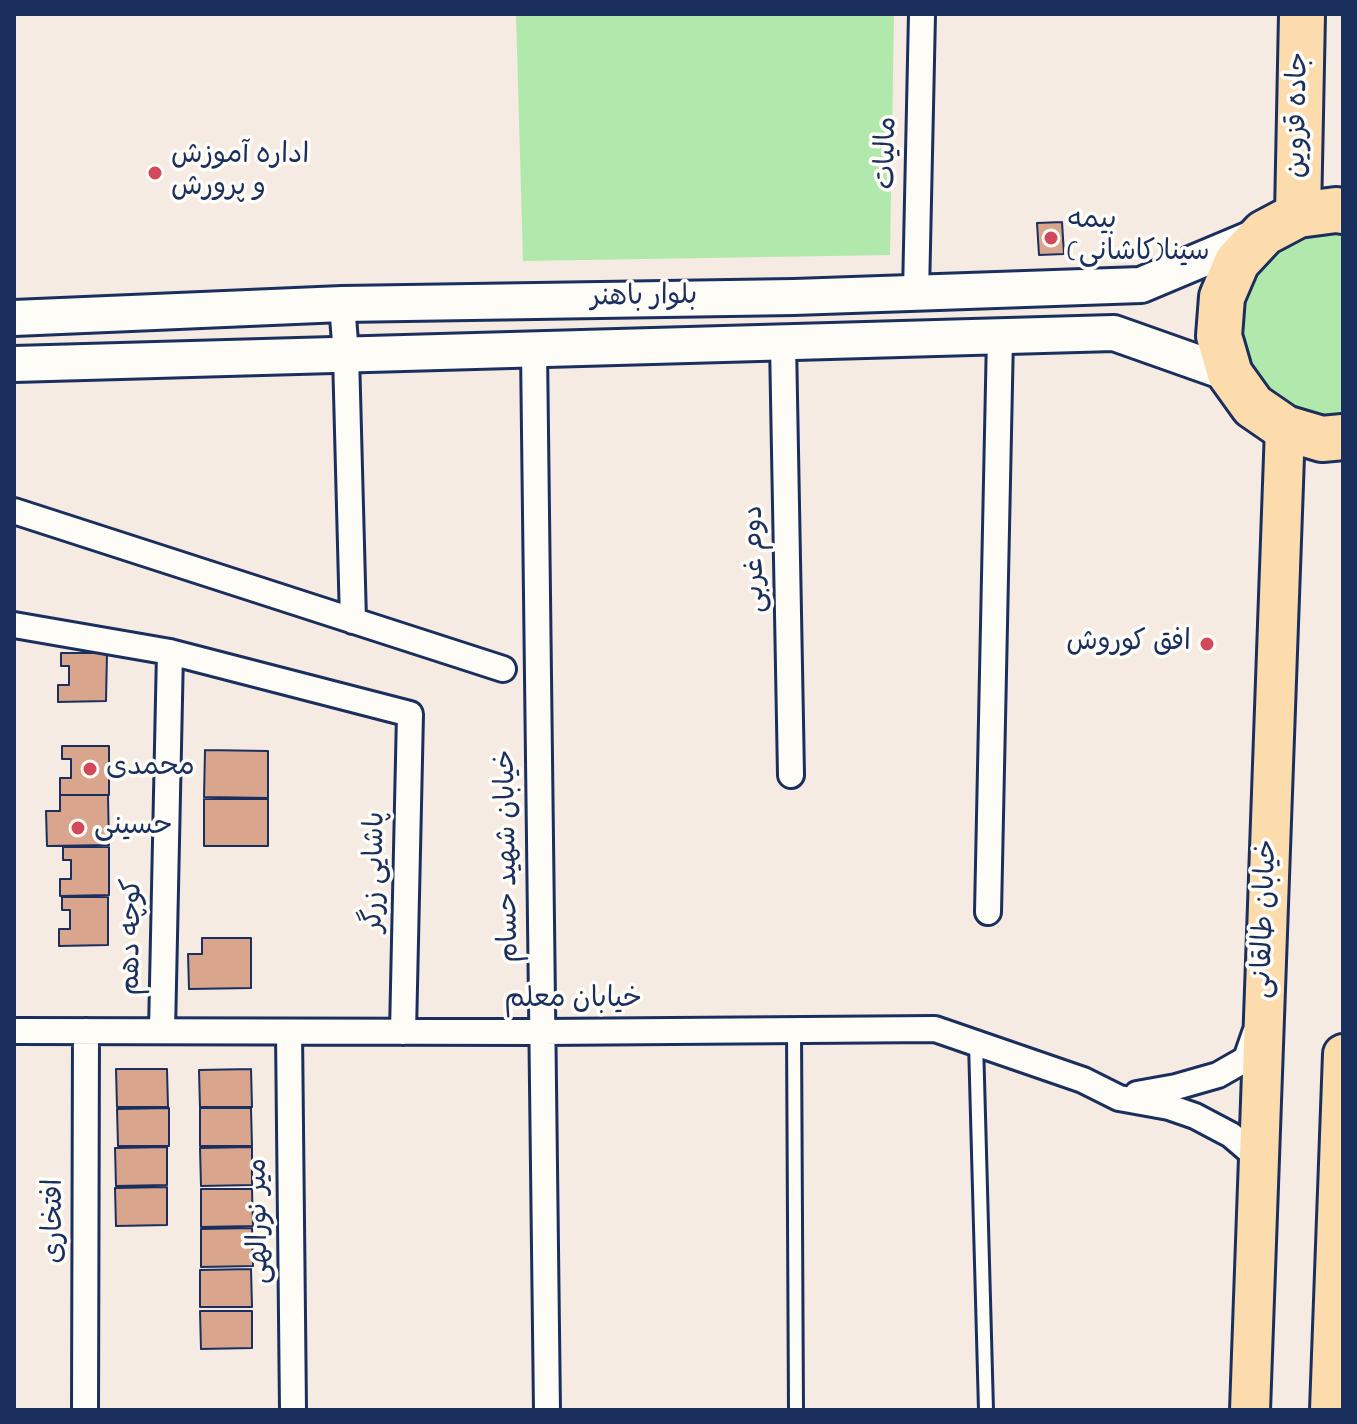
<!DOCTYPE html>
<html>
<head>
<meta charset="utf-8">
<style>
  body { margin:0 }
  #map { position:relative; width:1357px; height:1424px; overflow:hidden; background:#f6ebe2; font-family:"Indie Flower",sans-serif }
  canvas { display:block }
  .frame { position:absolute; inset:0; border:16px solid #1b2f5e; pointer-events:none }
</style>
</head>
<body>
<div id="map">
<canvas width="1357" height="1424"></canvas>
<div class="frame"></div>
</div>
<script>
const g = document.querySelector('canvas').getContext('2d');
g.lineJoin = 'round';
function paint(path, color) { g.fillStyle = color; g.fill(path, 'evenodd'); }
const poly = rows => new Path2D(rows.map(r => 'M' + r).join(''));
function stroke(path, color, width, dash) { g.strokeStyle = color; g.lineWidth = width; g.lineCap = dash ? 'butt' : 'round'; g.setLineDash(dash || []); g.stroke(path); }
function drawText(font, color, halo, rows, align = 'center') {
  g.font = font + ' "Indie Flower","Playpen Sans Arabic",sans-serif'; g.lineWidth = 7; g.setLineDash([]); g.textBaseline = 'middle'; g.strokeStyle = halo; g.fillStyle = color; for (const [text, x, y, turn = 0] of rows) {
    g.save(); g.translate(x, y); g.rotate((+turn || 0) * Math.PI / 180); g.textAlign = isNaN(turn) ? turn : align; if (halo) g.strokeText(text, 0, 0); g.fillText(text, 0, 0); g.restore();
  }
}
paint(poly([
  [516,14,894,14,890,255,523,261],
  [1320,231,1343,231,1343,416,1338,417,1307,412,1278,397,1257,373,1245,344,1243,311,1252,283,1268,258,1292,241]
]), '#b1e8ab');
const building = poly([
  [1062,222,1064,254,1039,255,1037,223,1062,222],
  [61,653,107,653,106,701,58,702,58,685,69,685,69,666,61,666,61,653],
  [62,746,109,746,109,795,60,795,60,778,71,778,71,759,62,759,62,746],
  [205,750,268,751,268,798,204,797,205,750],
  [60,795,108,795,109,845,47,846,46,811,60,811,60,795],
  [204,799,268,799,268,846,204,846,204,799],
  [63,847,109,847,109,895,60,896,60,879,71,879,71,860,63,860,63,847],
  [62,897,108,897,108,945,59,946,59,929,70,929,70,910,62,910,62,897],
  [202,938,251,938,251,988,189,989,188,954,202,954,202,938],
  [116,1069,167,1069,168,1107,117,1107,116,1069],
  [251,1069,252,1107,200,1107,199,1070,251,1069],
  [169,1108,169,1146,118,1146,117,1109,169,1108],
  [200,1108,251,1108,252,1146,200,1146,200,1108],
  [167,1147,167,1185,116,1186,115,1148,167,1147],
  [252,1147,252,1185,201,1186,200,1148,252,1147],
  [167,1187,167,1225,116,1226,115,1188,167,1187],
  [201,1189,252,1189,253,1226,201,1227,201,1189],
  [252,1228,253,1266,201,1267,201,1229,252,1228],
  [251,1269,252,1307,200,1307,200,1270,251,1269],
  [200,1311,252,1311,252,1348,201,1349,200,1311]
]);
paint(building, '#d9a68d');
stroke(building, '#1b2f5e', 2);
const lane = poly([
  [794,1030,796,1410],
  [976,1042,986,1410]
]);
const street = poly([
  [916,293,922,14],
  [342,304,346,355,353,621],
  [783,343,791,775],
  [534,350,547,1410],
  [14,511,503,669],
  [14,625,170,652,410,714,403,1032],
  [988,912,1000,337],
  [14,1031,542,1032,935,1029,1083,1080,1119,1098,1169,1107,1195,1116,1231,1135,1259,1159],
  [162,1031,170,652],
  [289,1032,293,1410],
  [1137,1094,1176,1087,1218,1075,1246,1059,1255,1033],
  [85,1410,86,1031]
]);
const secondary = poly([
  [14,318,342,304,794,297,1141,285,1260,235],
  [14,364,1114,333,1230,374]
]);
const primary = poly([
  [1250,1410,1285,428],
  [1330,1410,1343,1054]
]);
const highway = poly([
  [1343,211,1336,210,1298,215,1264,233,1237,262,1222,297,1219,336,1230,374,1253,406,1285,428,1322,439,1343,437],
  [1298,215,1302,14]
]);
stroke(lane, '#1b2f5e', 18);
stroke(street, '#1b2f5e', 30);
stroke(secondary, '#1b2f5e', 40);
stroke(primary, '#1b2f5e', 44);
stroke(highway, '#1b2f5e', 50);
stroke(lane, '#fdfcf7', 12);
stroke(street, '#fdfcf7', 24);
stroke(secondary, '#fdfcf7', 34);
stroke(primary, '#fcdcac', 38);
stroke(highway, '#fcdcac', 44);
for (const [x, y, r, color] of [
  [155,173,8,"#d1495b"],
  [1051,238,8,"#d1495b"],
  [1207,644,8,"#d1495b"],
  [90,769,8,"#d1495b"],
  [78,828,8,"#d1495b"]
]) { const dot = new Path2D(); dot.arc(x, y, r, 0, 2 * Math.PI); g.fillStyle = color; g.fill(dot); stroke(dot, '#fdfcf7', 3); }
drawText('28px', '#1b2f5e', '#fdfcf7', [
  ["جاده قزوین",1300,115,-89],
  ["مالیات",889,153,-89],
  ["بلوار باهنر",644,299,-1],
  ["دوم غربی",757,559,-91],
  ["خیابان شهید حسام",510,856,-91],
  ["پاشایی زرگر",377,872,-89],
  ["خیابان طالقانی",1267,919,-88],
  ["کوچه دهم",134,937,-89],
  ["خیابان معلم",573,1001],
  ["افتخاری",56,1221,-90],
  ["میر نورالهی",261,1221,-91]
]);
drawText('28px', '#1b2f5e', '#fdfcf7', [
  ["اداره آموزش",171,157],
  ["و پرورش",171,189],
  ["بیمه",1067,222],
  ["سینا(کاشانی)",1067,254],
  ["افق کوروش",1191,644,"right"],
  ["محمدی",106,769],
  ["حسینی",94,828]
], 'left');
</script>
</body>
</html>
